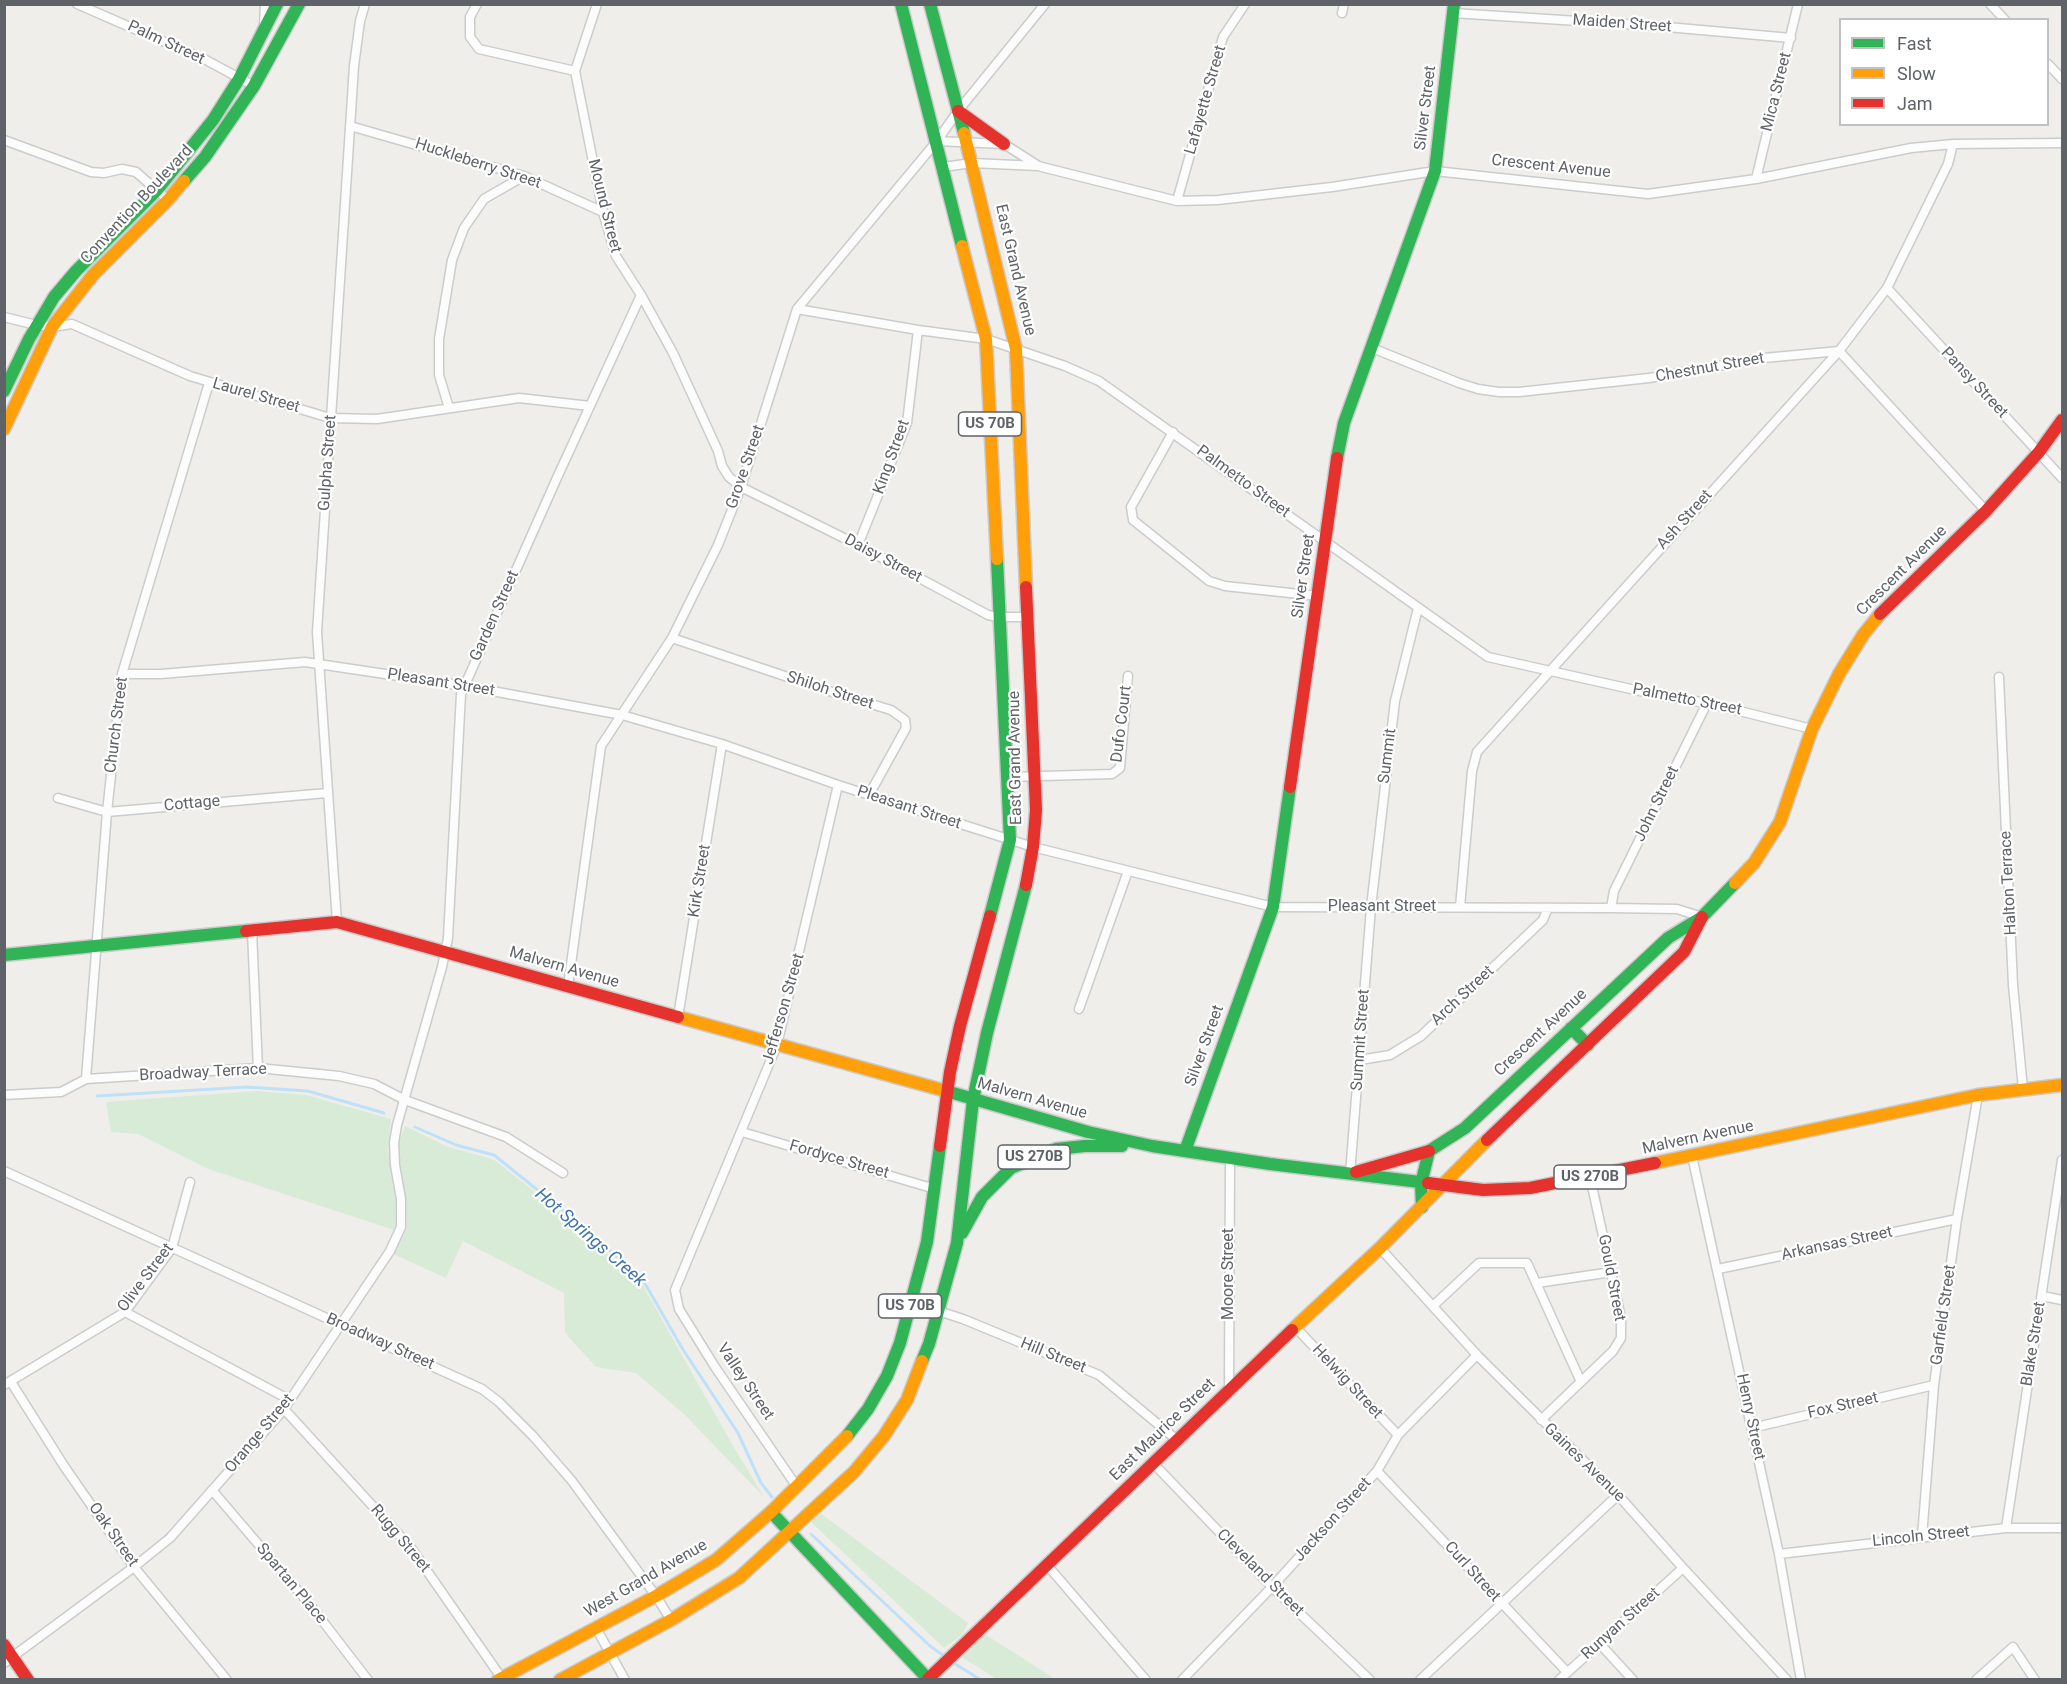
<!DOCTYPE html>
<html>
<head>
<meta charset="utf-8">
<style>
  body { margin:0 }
  #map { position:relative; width:2067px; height:1684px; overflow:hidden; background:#efeeea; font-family:Roboto,sans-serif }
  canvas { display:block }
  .frame { position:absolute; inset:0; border:6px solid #5f6368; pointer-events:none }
  .legend { position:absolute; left:1839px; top:18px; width:210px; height:108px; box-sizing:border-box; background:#fff; border:2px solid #bfc1c3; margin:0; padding:8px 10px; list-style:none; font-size:18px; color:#5f6368 }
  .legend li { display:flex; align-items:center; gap:12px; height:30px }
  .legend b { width:30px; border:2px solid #bfc1c3 }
</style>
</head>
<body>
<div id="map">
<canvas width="2067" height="1684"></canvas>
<div class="frame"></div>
<ul class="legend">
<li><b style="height:8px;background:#30b455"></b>Fast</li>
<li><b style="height:8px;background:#ff9f0a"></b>Slow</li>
<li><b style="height:8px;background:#e5322d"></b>Jam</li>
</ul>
</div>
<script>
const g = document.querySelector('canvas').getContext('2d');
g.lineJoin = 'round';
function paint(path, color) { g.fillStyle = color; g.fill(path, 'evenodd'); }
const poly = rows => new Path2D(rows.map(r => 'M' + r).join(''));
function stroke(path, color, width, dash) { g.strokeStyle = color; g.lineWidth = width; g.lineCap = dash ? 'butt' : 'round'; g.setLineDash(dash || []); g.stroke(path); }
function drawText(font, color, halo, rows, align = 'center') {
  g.font = font + ' Roboto,sans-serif'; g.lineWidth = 4.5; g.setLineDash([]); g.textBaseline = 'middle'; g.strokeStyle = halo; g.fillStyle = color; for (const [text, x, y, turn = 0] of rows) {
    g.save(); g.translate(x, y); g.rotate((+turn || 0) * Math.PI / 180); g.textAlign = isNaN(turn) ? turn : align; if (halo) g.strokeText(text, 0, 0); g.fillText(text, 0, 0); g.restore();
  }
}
paint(poly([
  [256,1091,306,1095,391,1119,388,1149,395,1196,396,1222,394,1230,208,1169,138,1134,111,1132,106,1102],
  [405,1126,448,1147,493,1159,552,1205,642,1284,733,1446,764,1497,685,1415,636,1373,596,1367,565,1333,564,1293,463,1241,446,1278,393,1254,407,1229,405,1198,398,1145],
  [820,1513,968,1623,963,1634,944,1648,811,1522],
  [983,1633,1055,1679,997,1679,960,1656]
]), '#d8ebd6');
stroke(poly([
  [97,1096,247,1087,308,1091,384,1113],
  [415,1127,456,1145,494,1155,570,1216,643,1280,682,1348,738,1433,761,1483,772,1497],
  [811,1534,930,1646,947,1658],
  [952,1662,981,1680]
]), '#bfe0f9', 3);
const street = poly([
  [77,4,206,60,254,86],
  [477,4,470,17,470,37,479,49,575,71],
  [597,4,575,71,603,212,616,256,641,295,673,353,718,451,722,466,729,477,741,487,858,545,988,615,998,617,1029,617],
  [1990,4,2005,20],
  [1342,13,1344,4],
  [1453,13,1656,26,1791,38],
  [264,27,265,4],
  [2048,64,2062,79],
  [350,126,524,176,603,212],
  [4,140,91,172,104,173,122,169,136,172,168,200],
  [937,141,1004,144,1037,165],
  [943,167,972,163,1038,166,1177,201,1218,200,1332,187,1435,171,1648,194,1756,179,1911,148,1953,144,2062,143],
  [1756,179,1798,4],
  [1177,201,1223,37,1245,4],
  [1887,288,2062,478],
  [797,309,918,330,986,339,1065,366,1099,381,1488,657,1662,696,1707,703,1812,729],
  [4,317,36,325,52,327,72,324,190,376,330,418,377,419,519,398,590,406],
  [1372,348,1459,383,1478,389,1499,392,1519,392,1649,378,1764,358,1839,351,1986,511],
  [449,408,439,375,439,339,452,260,464,228,484,199,524,176],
  [1173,432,1131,507,1133,520,1209,581,1225,586,1318,596],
  [858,545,907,423,918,330],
  [672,638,838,694,891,710,905,720,906,728,869,795],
  [122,674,161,674,305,662,465,686,622,715,722,744,838,785,1033,847,1273,907,1611,908,1677,909,1702,917],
  [1999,677,2013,985,2023,1089],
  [1008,777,1112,774,1120,768,1128,676],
  [58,798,107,812,327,793],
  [1460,907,1472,771,1477,752,1839,351,1887,288,1948,164,1953,144],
  [1611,908,1614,891,1707,703],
  [337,922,317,632,354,66,360,21,365,4],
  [252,932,258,1068],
  [568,986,601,746,672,638,718,545,741,487,797,309,937,141,958,111,1045,4],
  [1079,1009,1128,871],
  [678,1017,722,744],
  [1360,1060,1390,1055,1421,1036,1543,920,1548,908],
  [86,1079,107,812,122,674,209,383],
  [4,1095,61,1092,86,1079,258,1068,339,1076,374,1084,405,1100,506,1137,563,1173],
  [742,1132,935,1189],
  [1692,1156,1779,1554,1801,1680],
  [4,1171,482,1389,499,1402,533,1436,572,1481,656,1596,671,1620],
  [1350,1174,1371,907,1395,701,1418,608],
  [1380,1248,1477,1355,1618,1495,1683,1568,1787,1680],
  [1718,1269,1957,1219],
  [1537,1283,1612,1272],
  [2042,1296,2062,1300],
  [911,1302,963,1319,1099,1375,1177,1440],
  [1433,1306,1479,1263,1527,1263,1581,1382],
  [125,1312,290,1400],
  [1296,1328,1398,1435],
  [11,1382,64,1466,134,1567,227,1680],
  [4,1385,125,1312,172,1248,190,1182],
  [1229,1390,1230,1159],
  [284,1409,411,1548,503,1680],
  [1541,1420,1613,1351,1621,1338,1621,1318,1590,1177],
  [1752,1428,1934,1385],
  [1153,1463,1272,1587,1370,1680],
  [1377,1471,1567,1672],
  [797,1487,715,1367,679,1309,675,1290,777,1045,838,785],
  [212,1490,311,1606,368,1680],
  [2006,1528,2062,1160],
  [1922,1537,1934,1385,1957,1219,1978,1095],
  [1779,1554,2006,1528,2062,1528],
  [1047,1565,1146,1680],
  [596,1628,625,1680],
  [1600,1644,1633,1680],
  [4,1663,134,1567,170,1538,284,1409,390,1251,401,1227,401,1199,395,1165,394,1143,397,1125,442,967,448,938,461,694,556,480,641,295],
  [1182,1680,1272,1587,1377,1471,1398,1435,1477,1355],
  [1420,1680,1618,1495],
  [1559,1680,1683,1568],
  [1976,1680,2013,1647,2035,1680]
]);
const fast = poly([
  [901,4,962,246],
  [930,4,964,133],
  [184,181,205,157,254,86,299,4],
  [4,391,29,339,54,297,76,271,157,190,213,120,239,79,277,4],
  [1337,458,1344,423,1435,171,1454,4],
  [990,916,1010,840,997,559],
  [4,955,246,931],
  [1571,1028,1588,1045],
  [946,1091,1088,1132,1152,1146,1270,1164,1428,1183],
  [1185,1151,1273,907,1290,787],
  [1422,1207,1421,1184,1429,1151,1465,1128,1668,938,1702,917,1735,883],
  [962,1233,982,1197,1011,1168,1056,1149,1085,1146,1122,1146],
  [922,1361,929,1344,957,1243,973,1100,987,1033,1026,885],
  [847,1436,868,1409,887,1376,900,1343,927,1242,940,1146],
  [771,1512,929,1680]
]);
const slow = poly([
  [964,133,1016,349,1026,587],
  [962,246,986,339,997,559],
  [4,429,52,327,93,275,168,200,184,181],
  [1735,883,1754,863,1780,822,1812,729,1839,674,1863,635,1880,614],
  [678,1017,946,1091],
  [1655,1163,1978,1095,2062,1085],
  [1292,1330,1380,1248,1487,1140],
  [498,1680,656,1596,716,1560,771,1512,847,1436],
  [560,1680,671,1620,739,1578,854,1472,884,1436,907,1400,922,1361]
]);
const jam = poly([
  [958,111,1004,144],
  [1880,614,1986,511,2039,452,2062,420],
  [1290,787,1337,458],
  [1026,885,1033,847,1036,810,1026,587],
  [246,931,337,922,678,1017],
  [1487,1140,1684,952,1702,917],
  [940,1146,950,1072,960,1026,990,916],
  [1356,1172,1429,1151],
  [1428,1183,1483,1190,1530,1188,1655,1163],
  [4,1645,28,1680],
  [928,1679,1292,1330]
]);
stroke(street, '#cbcccc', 11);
stroke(fast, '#cacacb', 15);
stroke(slow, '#cacacb', 15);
stroke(jam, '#cacacb', 15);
stroke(street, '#fdfcfc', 8);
stroke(fast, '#30b455', 12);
stroke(slow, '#ff9f0a', 12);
stroke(jam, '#e5322d', 12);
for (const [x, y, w] of [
  [990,424,63],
  [1034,1157,72],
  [1590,1177,72],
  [910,1306,63]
]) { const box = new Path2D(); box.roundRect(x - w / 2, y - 12, w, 24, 4.5); g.fillStyle = '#fff'; g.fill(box); stroke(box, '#5f6368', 1.5); }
drawText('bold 15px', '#5f6368', null, [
  ["US 70B",990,424],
  ["US 270B",1034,1157],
  ["US 270B",1590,1177],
  ["US 70B",910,1306]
]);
drawText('16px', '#5f6368', '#fff', [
  ["Maiden Street",1622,24,4],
  ["Palm Street",166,43,25],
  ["Mica Street",1777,92,-76],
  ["Lafayette Street",1206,100,-74],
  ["Silver Street",1426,108,-83],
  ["Huckleberry Street",478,164,18],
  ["Crescent Avenue",1551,167,6],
  ["Convention Boulevard",137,205,-47],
  ["Mound Street",604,206,76],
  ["East Grand Avenue",1015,270,77],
  ["Chestnut Street",1710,368,-10],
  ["Pansy Street",1974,383,47],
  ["Laurel Street",256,396,16],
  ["King Street",892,457,-70],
  ["Gulpha Street",328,463,-86],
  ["Grove Street",746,467,-71],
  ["Palmetto Street",1243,482,36],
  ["Ash Street",1685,520,-48],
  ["Daisy Street",883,559,28],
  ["Crescent Avenue",1902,571,-45],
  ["Silver Street",1304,576,-82],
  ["Garden Street",495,616,-66],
  ["Pleasant Street",441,683,9],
  ["Shiloh Street",830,691,18],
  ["Palmetto Street",1687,700,11],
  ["Dufo Court",1122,724,-83],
  ["Church Street",117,725,-83],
  ["Summit",1388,756,-83],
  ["East Grand Avenue",1016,758,-91],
  ["Cottage",192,804,-5],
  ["John Street",1657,804,-64],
  ["Pleasant Street",909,808,18],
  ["Kirk Street",700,881,-81],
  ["Halton Terrace",2009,883,-93],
  ["Pleasant Street",1382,907],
  ["Malvern Avenue",564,968,16],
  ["Arch Street",1463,996,-43],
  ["Jefferson Street",784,1009,-74],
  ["Crescent Avenue",1541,1033,-43],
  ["Summit Street",1361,1040,-86],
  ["Silver Street",1205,1046,-70],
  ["Broadway Terrace",203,1073,-3],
  ["Malvern Avenue",1032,1099,16],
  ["Malvern Avenue",1698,1138,-12],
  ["Fordyce Street",839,1160,16],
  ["Arkansas Street",1837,1244,-12],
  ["Moore Street",1229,1274,-90],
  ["Olive Street",146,1278,-53],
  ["Gould Street",1611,1278,79],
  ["Garfield Street",1944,1315,-82],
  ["Broadway Street",380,1342,24],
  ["Blake Street",2034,1344,-81],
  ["Hill Street",1053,1356,22],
  ["Valley Street",745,1382,56],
  ["Helwig Street",1347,1382,47],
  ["Fox Street",1843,1406,-13],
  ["Henry Street",1750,1417,78],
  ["East Maurice Street",1163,1430,-44],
  ["Orange Street",260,1434,-50],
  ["Gaines Avenue",1584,1463,44],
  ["Jackson Street",1333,1520,-48],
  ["Oak Street",113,1535,55],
  ["Lincoln Street",1921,1537,-6],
  ["Rugg Street",400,1539,50],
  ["Curl Street",1472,1572,48],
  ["Cleveland Street",1260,1573,45],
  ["West Grand Avenue",646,1579,-30],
  ["Spartan Place",291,1584,50],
  ["Runyan Street",1621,1624,-42]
]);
drawText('italic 18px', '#4174aa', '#fff', [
  ["Hot Springs Creek",590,1238,41]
]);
</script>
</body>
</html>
